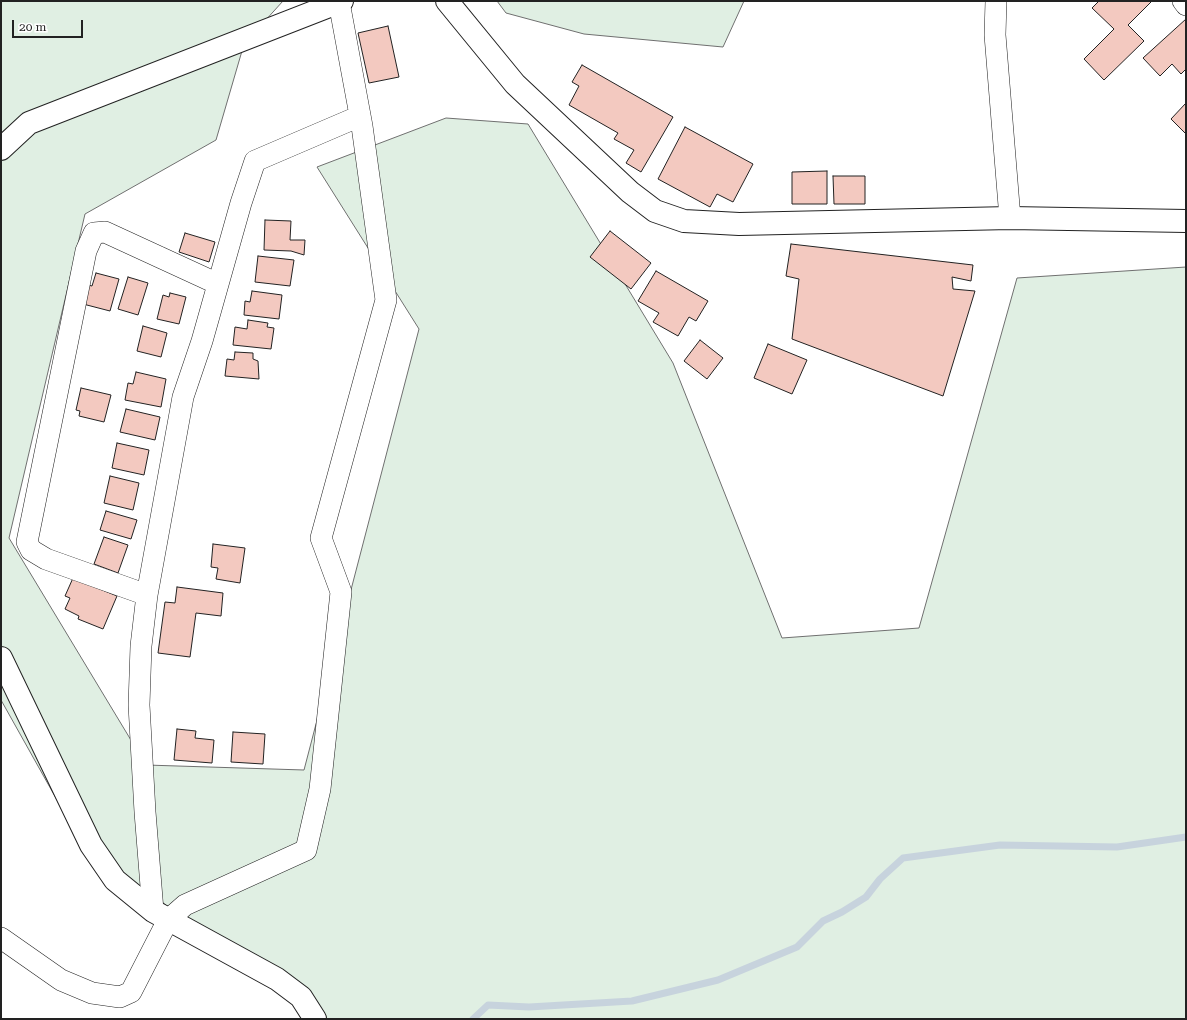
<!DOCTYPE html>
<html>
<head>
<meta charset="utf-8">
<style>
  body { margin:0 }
  #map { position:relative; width:1187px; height:1020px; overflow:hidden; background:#fff; font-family:"Roboto Serif",serif }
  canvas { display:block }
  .frame { position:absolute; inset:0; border:2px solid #222; pointer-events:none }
  .scale { position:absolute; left:12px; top:20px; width:71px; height:18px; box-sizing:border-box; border:2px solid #222; border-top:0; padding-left:5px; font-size:12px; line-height:14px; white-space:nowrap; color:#222; -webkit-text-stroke:3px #fff; paint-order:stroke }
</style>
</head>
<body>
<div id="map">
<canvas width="1187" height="1020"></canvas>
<div class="frame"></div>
<div class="scale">20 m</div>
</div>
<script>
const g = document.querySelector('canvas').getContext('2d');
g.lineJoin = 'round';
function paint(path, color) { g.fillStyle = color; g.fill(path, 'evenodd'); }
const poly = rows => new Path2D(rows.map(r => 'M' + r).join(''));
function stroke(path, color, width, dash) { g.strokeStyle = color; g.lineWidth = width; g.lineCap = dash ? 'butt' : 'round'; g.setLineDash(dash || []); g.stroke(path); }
const green = poly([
  [1,1,283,1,244,44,216,140,85,214,9,538,146,765,304,770,419,329,317,167,446,118,528,124,673,363,782,638,919,628,1017,278,1186,267,1186,1019,313,1019,162,902,85,850,1,700,1,1],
  [497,1,744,1,723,47,584,34,506,13,497,1]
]);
paint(green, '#e0efe3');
stroke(green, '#6f6f6f', 1);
stroke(poly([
  [473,1019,488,1005,529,1007,632,1001,718,980,797,947,823,921,842,912,866,897,880,879,903,858,1000,845,1117,847,1186,837]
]), '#c7d3dd', 7);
const building = poly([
  [1099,1,1152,1,1128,25,1144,41,1104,80,1084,59,1114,29,1092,8,1099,1],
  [1186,19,1186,69,1181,74,1172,64,1160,76,1143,58,1186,19],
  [388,26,399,77,369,83,358,33,388,26],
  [582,65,673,117,641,172,626,163,634,150,614,139,618,133,569,105,579,86,572,82,582,65],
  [1186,103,1186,134,1171,119,1186,103],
  [685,127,753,164,733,202,717,194,710,207,658,179,685,127],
  [827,171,827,204,792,204,792,172,827,171],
  [833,176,865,176,865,204,834,204,833,176],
  [265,220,291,221,290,240,305,240,304,255,291,251,264,250,265,220],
  [610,231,651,263,631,289,590,257,610,231],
  [185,233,215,242,209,262,179,252,185,233],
  [791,244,973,265,971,281,952,277,953,289,975,291,943,396,792,339,799,279,786,276,791,244],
  [258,256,294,260,290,286,255,282,258,256],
  [656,271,708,301,696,321,689,317,678,336,653,322,659,313,638,301,656,271],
  [96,273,119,279,110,311,83,304,88,285,92,286,96,273],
  [128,277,148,283,138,315,118,309,128,277],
  [252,291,282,295,279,319,244,315,245,301,250,302,252,291],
  [170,293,186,297,179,324,157,319,163,295,169,297,170,293],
  [248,320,268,323,267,327,274,328,271,349,233,345,235,327,247,329,248,320],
  [143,326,167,333,161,357,137,351,143,326],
  [700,340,723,358,707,379,684,361,700,340],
  [768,344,807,360,792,394,754,378,768,344],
  [235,352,253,353,253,359,258,361,259,379,225,376,227,359,234,360,235,352],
  [136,372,166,379,161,407,125,400,128,383,133,384,136,372],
  [81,388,111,395,104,422,79,416,80,411,76,410,81,388],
  [126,409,160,417,155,440,120,432,126,409],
  [117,443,149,450,144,475,112,468,117,443],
  [110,476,139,483,133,510,104,503,110,476],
  [106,511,137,520,131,539,100,530,106,511],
  [104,537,128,545,118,573,94,564,104,537],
  [213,544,245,548,240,583,216,579,218,568,211,567,213,544],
  [73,578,117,596,103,629,78,619,79,616,65,609,70,598,65,596,73,578],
  [177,587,223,593,221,616,196,613,190,657,158,653,165,602,175,603,177,587],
  [177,729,196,731,195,738,214,740,212,763,174,760,177,729],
  [233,732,265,734,263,764,231,762,233,732]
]);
paint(building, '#f3c9c0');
stroke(building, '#222', 1);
const street = poly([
  [996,1,995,35,1010,218],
  [1183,1,1186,5],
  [147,595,46,559,31,550,27,542,86,251,94,233,105,232,218,284],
  [153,911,145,812,139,705,141,646,147,595,183,397,202,341,241,203,255,161,360,116],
  [1,938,61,980,92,993,120,997,131,992,168,920,185,905,306,850,320,789,341,592,321,538,386,300,362,126,339,2]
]);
const secondary = poly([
  [447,1,515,84,630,192,655,211,684,221,739,224,1010,218,1186,221],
  [1,149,29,123,342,1],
  [1,658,91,845,115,880,153,911,277,979,301,997,315,1019]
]);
stroke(street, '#222', 22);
stroke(secondary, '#222', 24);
stroke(street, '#fff', 21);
stroke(secondary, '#fff', 22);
</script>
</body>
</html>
